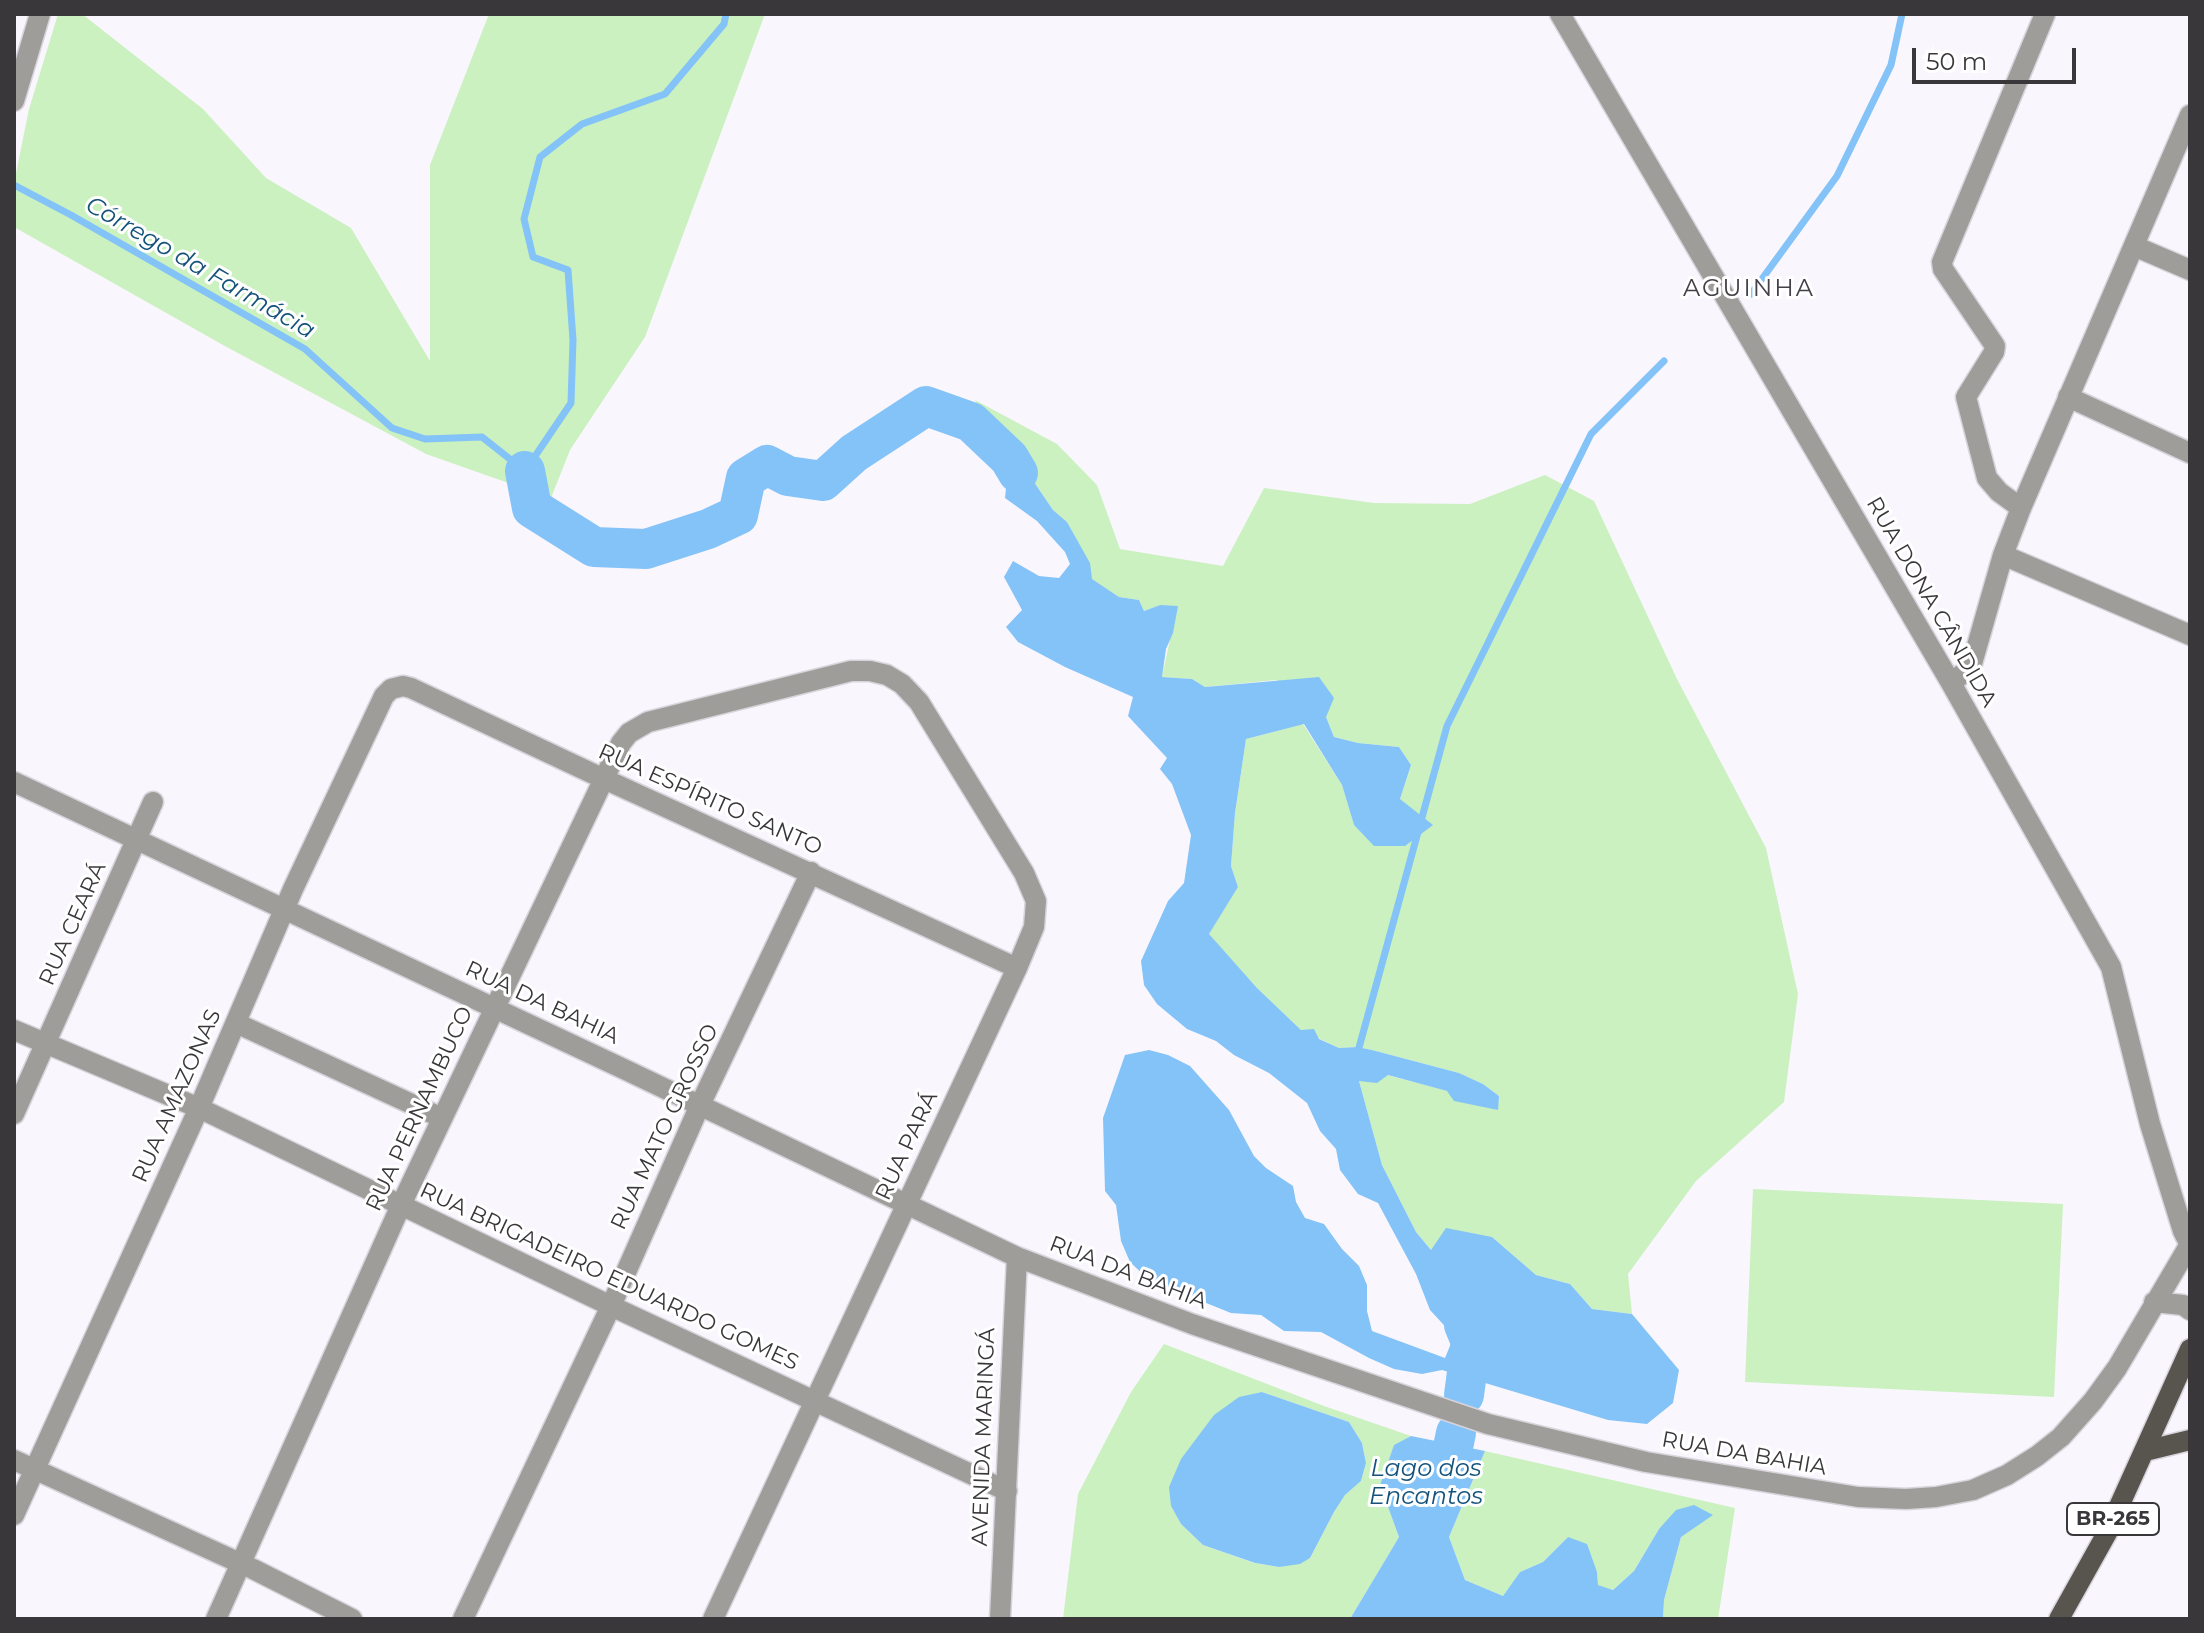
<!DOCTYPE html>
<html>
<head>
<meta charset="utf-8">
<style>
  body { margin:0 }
  #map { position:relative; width:2204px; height:1633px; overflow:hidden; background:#faf6fe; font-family:Montserrat,sans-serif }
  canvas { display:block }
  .frame { position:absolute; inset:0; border:16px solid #39373a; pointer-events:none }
  .scale { position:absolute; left:1912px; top:48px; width:164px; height:36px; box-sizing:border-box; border:4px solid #39373a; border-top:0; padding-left:10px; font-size:24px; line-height:28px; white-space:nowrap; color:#39373a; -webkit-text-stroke:6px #fff; paint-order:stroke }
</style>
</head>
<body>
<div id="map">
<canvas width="2204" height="1633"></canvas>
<div class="frame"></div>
<div class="scale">50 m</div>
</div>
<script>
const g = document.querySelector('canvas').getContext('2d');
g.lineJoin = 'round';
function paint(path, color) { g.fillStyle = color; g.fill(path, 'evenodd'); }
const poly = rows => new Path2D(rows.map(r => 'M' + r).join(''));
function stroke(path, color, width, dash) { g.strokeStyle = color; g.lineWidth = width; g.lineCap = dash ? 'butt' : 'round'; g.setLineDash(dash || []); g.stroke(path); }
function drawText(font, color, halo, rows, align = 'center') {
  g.font = font + ' Montserrat,sans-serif'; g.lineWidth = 6; g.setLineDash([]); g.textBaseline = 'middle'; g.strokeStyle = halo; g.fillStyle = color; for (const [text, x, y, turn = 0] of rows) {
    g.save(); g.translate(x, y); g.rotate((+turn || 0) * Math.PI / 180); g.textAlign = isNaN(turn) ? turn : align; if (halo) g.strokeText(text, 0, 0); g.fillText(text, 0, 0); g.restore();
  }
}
paint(poly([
  [58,14,82,14,203,109,266,178,351,228,430,361,430,165,489,14,765,14,645,337,570,450,551,498,426,454,223,345,14,227,14,183,29,109],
  [975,400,1057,444,1097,485,1120,549,1223,566,1264,488,1374,503,1470,504,1545,475,1594,501,1677,679,1766,848,1798,994,1784,1102,1696,1181,1628,1274,1632,1314,1592,1309,1570,1284,1536,1275,1492,1237,1432,1251,1416,1232,1382,1165,1359,1081,1387,1075,1448,1091,1497,1110,1499,1096,1483,1084,1459,1073,1372,1050,1357,1047,1339,1048,1301,1030,1257,988,1208,934,1238,887,1231,866,1235,813,1246,739,1303,724,1342,785,1354,825,1375,846,1405,846,1400,799,1411,765,1399,747,1358,743,1334,737,1326,717,1276,680,1205,687,1192,679,1162,677,1174,620,1160,605,1144,611,1139,600,1119,597,1091,579,1089,563,1067,522,1053,510,1021,463,985,425],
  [1753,1189,2063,1204,2054,1397,1745,1382],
  [1164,1344,1324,1406,1411,1436,1394,1446,1380,1485,1399,1537,1350,1619,1063,1619,1078,1494,1131,1392],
  [1262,1392,1349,1422,1362,1443,1366,1463,1361,1481,1345,1495,1334,1512,1310,1558,1279,1567,1254,1563,1203,1545,1181,1524,1171,1506],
  [1485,1451,1735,1508,1718,1619,1663,1619,1664,1600,1681,1537,1659,1529,1634,1571,1613,1590,1598,1586,1597,1572,1568,1537,1543,1562,1520,1572,1503,1596,1465,1580,1449,1537]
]), '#cbf1c0');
paint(poly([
  [985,425,1021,463,1053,510,1067,522,1090,563,1092,579,1119,597,1139,600,1144,611,1160,605,1178,606,1173,633,1166,649,1162,677,1192,679,1205,687,1319,677,1334,698,1326,717,1334,737,1358,743,1399,747,1411,765,1400,799,1433,825,1405,846,1374,846,1354,825,1342,785,1304,724,1246,739,1235,813,1231,866,1238,887,1209,934,1257,988,1301,1030,1314,1029,1319,1039,1339,1048,1357,1047,1372,1050,1459,1073,1483,1084,1499,1096,1498,1110,1454,1101,1447,1091,1388,1075,1377,1083,1359,1081,1382,1165,1416,1232,1431,1250,1446,1228,1492,1237,1536,1275,1570,1284,1592,1309,1632,1314,1679,1370,1673,1403,1647,1424,1608,1420,1442,1370,1422,1374,1394,1369,1369,1358,1321,1332,1284,1331,1261,1315,1231,1313,1149,1280,1130,1262,1121,1241,1116,1205,1105,1191,1103,1118,1125,1055,1149,1050,1168,1055,1190,1066,1229,1110,1254,1156,1266,1168,1293,1186,1296,1202,1305,1218,1324,1224,1342,1249,1359,1266,1367,1285,1367,1311,1372,1331,1445,1358,1454,1336,1430,1310,1416,1274,1378,1203,1358,1194,1340,1170,1336,1149,1320,1131,1307,1103,1269,1073,1234,1055,1216,1041,1187,1029,1157,1004,1144,985,1141,961,1168,901,1184,883,1191,835,1172,784,1160,769,1167,758,1128,716,1133,697,1065,667,1018,642,1006,627,1022,610,1004,577,1013,561,1039,576,1059,578,1070,564,1065,552,1037,521,1005,498,1007,478,980,446],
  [1262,1392,1349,1422,1362,1443,1366,1463,1361,1481,1345,1495,1334,1512,1310,1558,1300,1564,1279,1567,1255,1563,1203,1545,1181,1524,1171,1506,1169,1487,1181,1459,1214,1415,1239,1397],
  [1411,1436,1485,1451,1449,1537,1465,1580,1503,1596,1520,1572,1543,1562,1568,1537,1587,1544,1597,1572,1598,1585,1613,1590,1634,1571,1659,1529,1676,1510,1694,1505,1713,1515,1681,1537,1664,1600,1663,1619,1350,1619,1399,1537,1380,1485,1394,1445]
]), '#84c3f7');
stroke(poly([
  [14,185,71,215,305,349,392,428,425,439,482,437,525,471,571,403,573,340,568,270,533,257,524,219,540,157,582,124,665,94,724,24,726,14],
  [1751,294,1837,176,1891,65,1902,14],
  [1357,1055,1447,726,1591,434,1664,361]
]), '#84c3f7', 7);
stroke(poly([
  [525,471,532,508,594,547,646,549,708,529,738,515,746,478,767,465,788,476,823,481,854,453,926,406,971,422,1009,458,1018,473],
  [1464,1395,1471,1342,1464,1325],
  [1442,1500,1456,1433]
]), '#84c3f7', 40);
const minor = poly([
  [1560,14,1951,683,2111,967,2150,1124,2183,1231,2190,1245],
  [14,101,40,14],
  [2134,246,2190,270],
  [2068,397,2190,453],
  [2021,508,1999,492,1987,478,1966,397,1994,352,1995,346,1943,269,1942,262,2045,14],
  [2003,555,2190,635],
  [1951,683,1971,667,2003,555,2021,508,2190,115],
  [14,782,628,1071,1017,1257,1192,1324,1488,1424,1646,1462,1858,1497,1906,1499,1936,1497,1973,1490,2007,1475,2037,1456,2061,1437,2093,1401,2117,1368,2190,1244],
  [236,1023,442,1118],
  [14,1030,199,1108,611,1306,1007,1491],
  [14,1114,153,802],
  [2154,1302,2183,1305,2190,1310],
  [14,1460,253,1569,352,1619],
  [14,1515,199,1108,293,889,384,696,391,689,403,686,411,688,602,778,1017,968],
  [216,1619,401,1205,621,743,629,733,648,722,851,671,870,671,887,675,902,684,919,702,1024,873,1036,901,1034,927,1017,968,713,1619],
  [463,1619,611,1306,700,1105,811,872],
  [1000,1619,1017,1257]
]);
const major = poly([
  [2145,1451,2190,1440],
  [2059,1619,2107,1533,2190,1349]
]);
stroke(minor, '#d7d4db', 23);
stroke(major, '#d7d4db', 23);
stroke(minor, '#9f9d9a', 20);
stroke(major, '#58544e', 20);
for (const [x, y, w] of [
  [2113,1519,92]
]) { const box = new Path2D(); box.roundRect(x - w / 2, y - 16, w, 32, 6); g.fillStyle = '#fff'; g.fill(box); stroke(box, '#39373a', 2); }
drawText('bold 20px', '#39373a', null, [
  ["BR-265",2113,1519]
]);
drawText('22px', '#39373a', '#fff', [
  ["RUA DONA CÂNDIDA",1931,602,60],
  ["RUA ESPÍRITO SANTO",710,800,24],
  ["RUA CEARÁ",73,924,-66],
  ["RUA DA BAHIA",542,1003,25],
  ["RUA AMAZONAS",177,1096,-66],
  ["RUA PERNAMBUCO",420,1109,-65],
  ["RUA MATO GROSSO",665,1127,-65],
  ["RUA PARÁ",907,1146,-65],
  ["RUA DA BAHIA",1128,1273,21],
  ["RUA BRIGADEIRO EDUARDO GOMES",609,1277,25],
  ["AVENIDA MARINGÁ",984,1437,-88],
  ["RUA DA BAHIA",1744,1454,10]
]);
drawText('italic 24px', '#15527c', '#fff', [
  ["Córrego da Farmácia",200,268,30],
  ["Lago dos",1426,1469],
  ["Encantos",1426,1497]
]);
g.letterSpacing = '2px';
drawText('24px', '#444047', '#fff', [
  ["AGUINHA",1749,289]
]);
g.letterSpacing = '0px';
</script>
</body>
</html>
